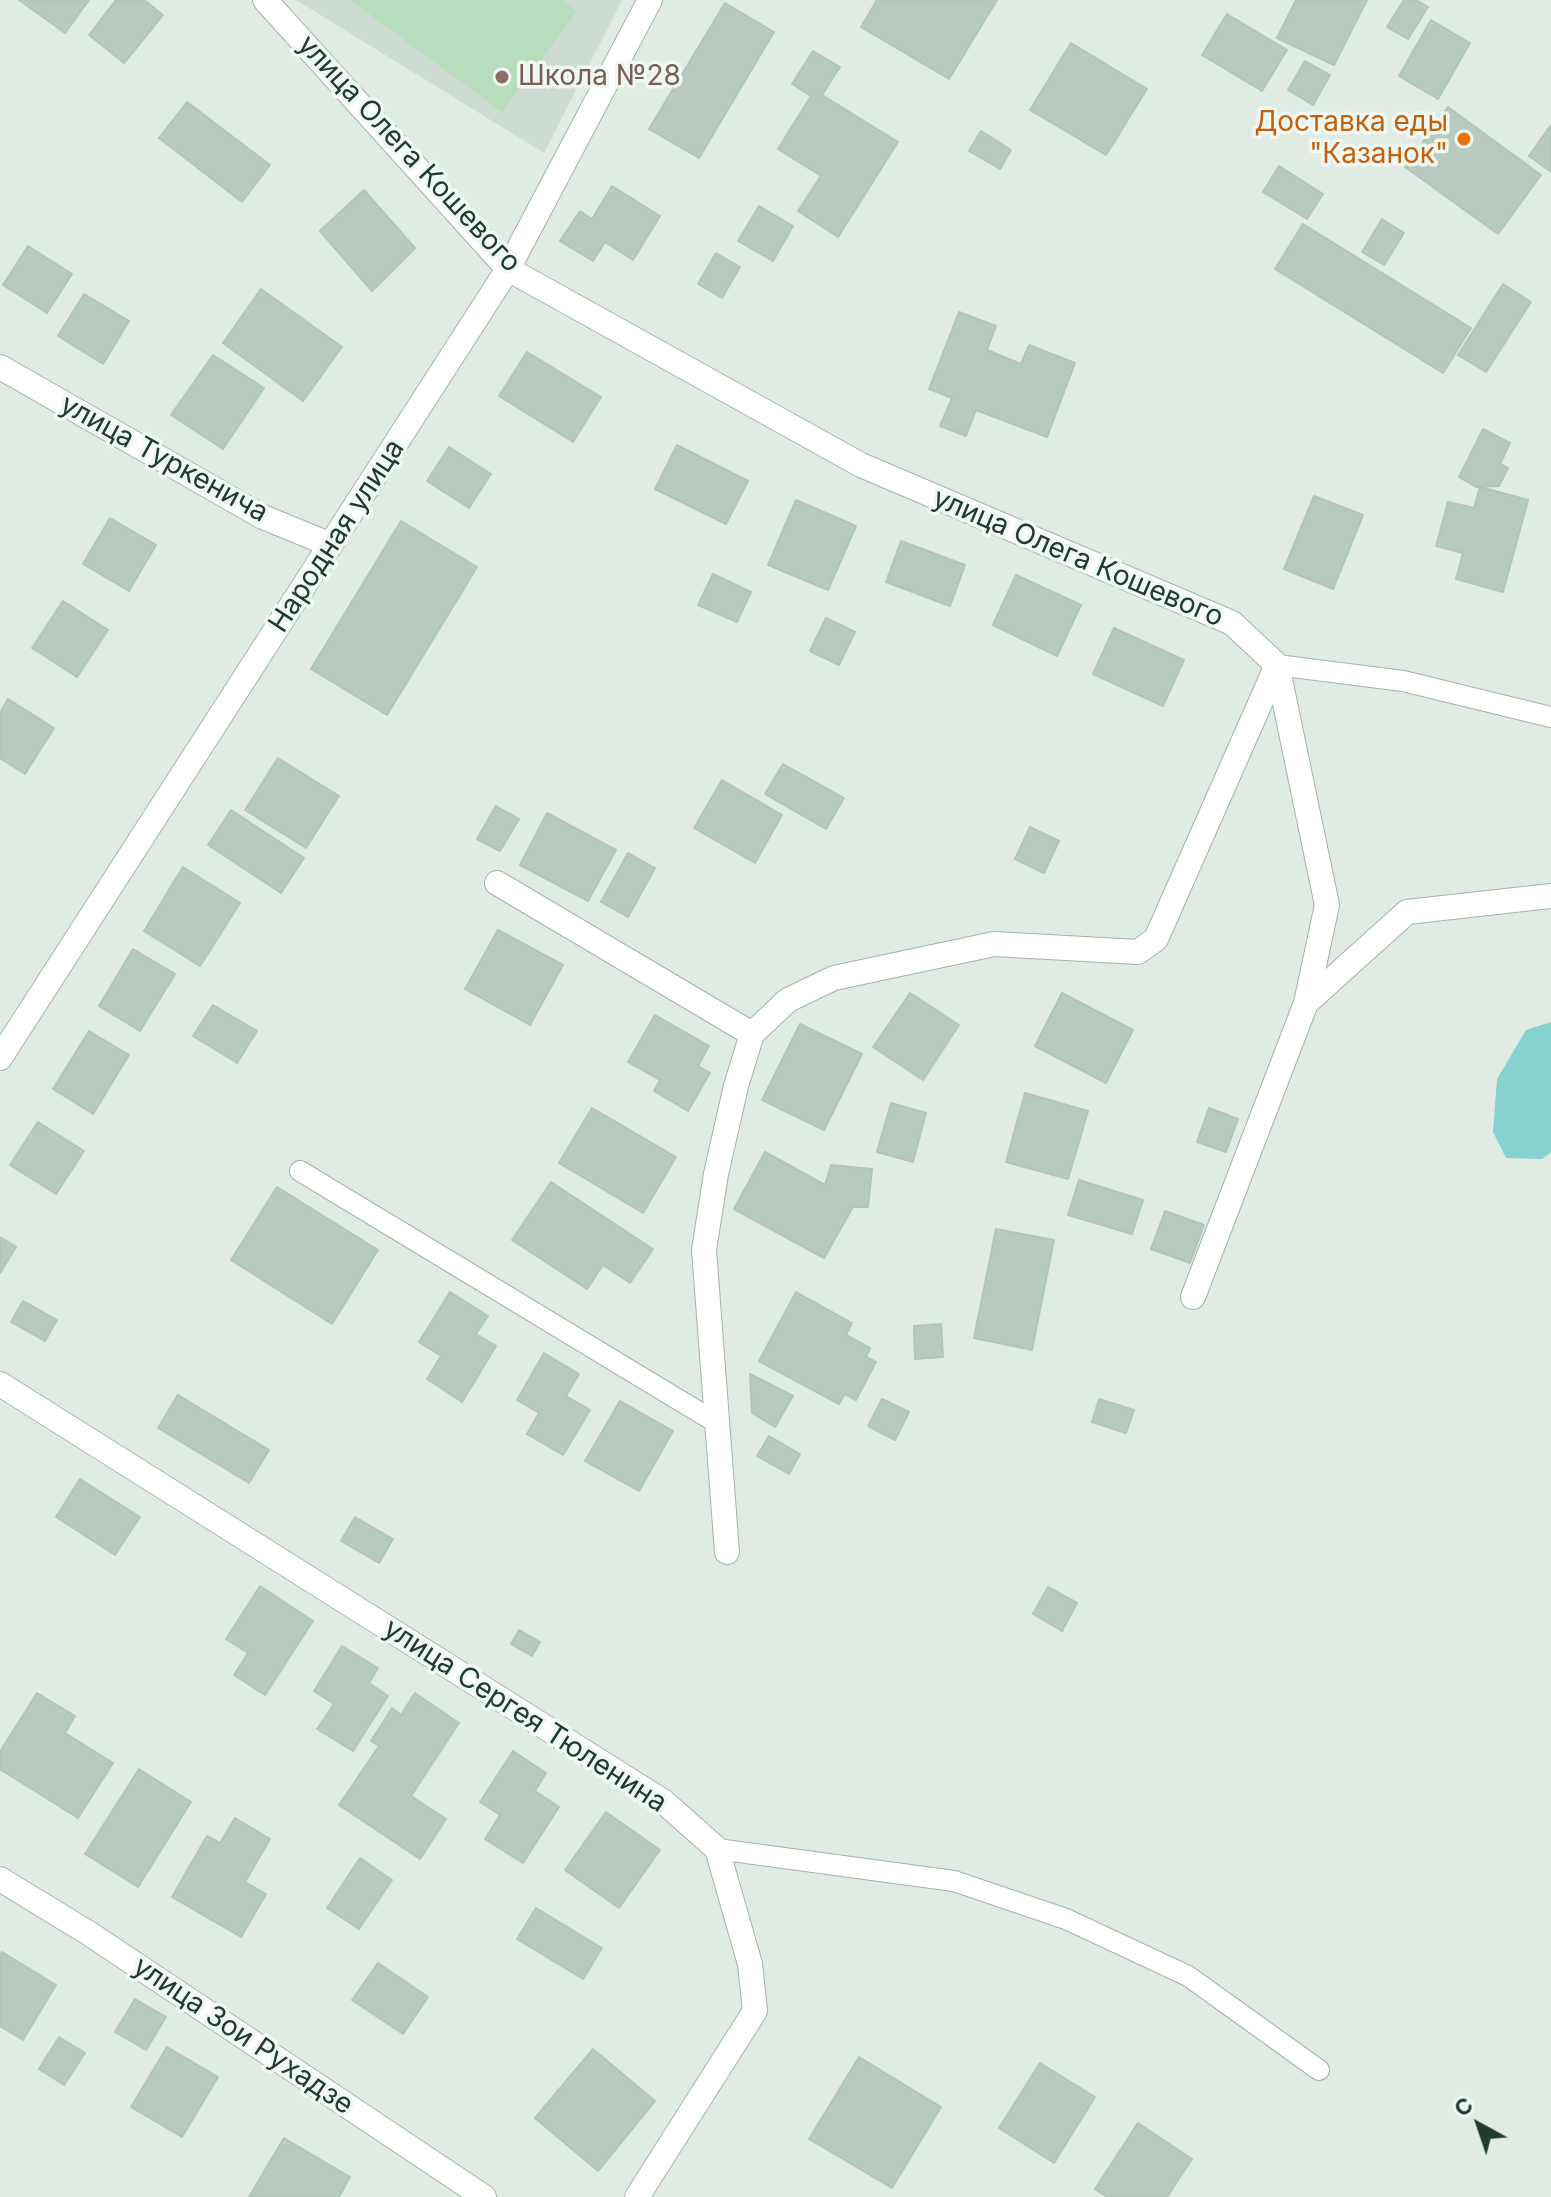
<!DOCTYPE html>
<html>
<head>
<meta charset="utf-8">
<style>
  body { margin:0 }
  #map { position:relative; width:1551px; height:2197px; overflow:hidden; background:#e0ebe4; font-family:Inter,sans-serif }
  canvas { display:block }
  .north { position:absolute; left:1439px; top:2085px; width:80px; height:80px; -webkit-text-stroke:6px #f0f8f3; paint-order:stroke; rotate:320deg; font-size:22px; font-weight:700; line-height:32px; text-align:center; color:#203b30 }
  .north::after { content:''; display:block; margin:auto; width:28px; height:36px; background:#203b30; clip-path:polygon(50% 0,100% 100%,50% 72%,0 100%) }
</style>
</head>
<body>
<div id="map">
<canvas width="1551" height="2197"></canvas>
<div class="north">С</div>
</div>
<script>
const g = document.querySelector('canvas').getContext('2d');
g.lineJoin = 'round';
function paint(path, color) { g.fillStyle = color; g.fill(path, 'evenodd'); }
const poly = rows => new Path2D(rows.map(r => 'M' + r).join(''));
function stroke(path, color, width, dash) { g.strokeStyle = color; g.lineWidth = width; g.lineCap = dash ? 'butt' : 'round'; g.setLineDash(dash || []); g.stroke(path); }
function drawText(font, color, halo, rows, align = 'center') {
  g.font = font + ' Inter,sans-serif'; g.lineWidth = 7; g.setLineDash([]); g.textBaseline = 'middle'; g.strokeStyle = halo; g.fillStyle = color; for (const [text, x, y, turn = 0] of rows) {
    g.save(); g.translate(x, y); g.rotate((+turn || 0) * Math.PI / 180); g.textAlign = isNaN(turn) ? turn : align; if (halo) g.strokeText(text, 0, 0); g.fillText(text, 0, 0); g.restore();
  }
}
paint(poly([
  [296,0,622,0,544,153]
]), '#cedbd3');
paint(poly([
  [350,0,562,0,577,11,502,112]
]), '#b8ddbc');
paint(poly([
  [1551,1022,1551,1152,1542,1159,1506,1158,1493,1132,1497,1079,1526,1030]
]), '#86d2d1');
const building = poly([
  [19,0,89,0,65,33,19,0],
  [116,0,144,0,163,15,124,63,89,35,116,0],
  [877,0,997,0,949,79,861,27,877,0],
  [1296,0,1367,0,1334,65,1277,38,1296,0],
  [1404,0,1416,0,1428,7,1408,39,1387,27,1404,0],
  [725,3,774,32,699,158,649,129,725,3],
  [1227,14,1287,50,1262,91,1202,55,1227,14],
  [1431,20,1470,43,1438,99,1399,76,1431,20],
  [1071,43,1147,89,1106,155,1030,110,1071,43],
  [813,51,840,67,822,95,898,142,838,237,798,211,821,176,778,149,811,96,792,84,813,51],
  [1305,61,1330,75,1313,105,1288,90,1305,61],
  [187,102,270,165,242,202,159,138,187,102],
  [1448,107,1541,175,1498,234,1405,167,1448,107],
  [1551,125,1551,172,1529,156,1551,125],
  [981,131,1011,150,1000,169,969,151,981,131],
  [1279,166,1323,194,1307,219,1263,192,1279,166],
  [612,186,660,216,633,260,605,242,593,261,560,241,580,211,592,219,612,186],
  [364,190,415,248,372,291,320,231,364,190],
  [759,206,793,226,773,261,738,241,759,206],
  [1382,219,1404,233,1384,265,1362,252,1382,219],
  [1303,224,1471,328,1443,373,1275,269,1303,224],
  [28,246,72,274,47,313,3,285,28,246],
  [716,253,740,267,722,298,698,284,716,253],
  [1503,284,1531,302,1486,372,1458,355,1503,284],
  [261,289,342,347,303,401,223,343,261,289],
  [84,294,129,321,103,364,58,336,84,294],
  [959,312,996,326,987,350,1021,364,1029,345,1075,363,1047,437,976,410,966,436,940,426,952,398,929,389,959,312],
  [527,352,601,397,573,442,499,396,527,352],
  [213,355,264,388,223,449,171,415,213,355],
  [1483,429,1510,443,1500,464,1508,468,1499,486,1476,487,1459,477,1483,429],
  [677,445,748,481,726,524,655,489,677,445],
  [449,447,491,474,469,508,427,481,449,447],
  [1480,487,1528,500,1503,592,1456,579,1463,553,1436,546,1448,502,1474,508,1480,487],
  [1314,496,1363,515,1333,589,1284,569,1314,496],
  [796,500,856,526,828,590,768,565,796,500],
  [110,518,156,545,129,591,83,564,110,518],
  [401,521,477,567,387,715,311,669,401,521],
  [901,541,965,565,950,606,886,582,901,541],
  [713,574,751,592,737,622,698,605,713,574],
  [1016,575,1081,605,1057,656,993,625,1016,575],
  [63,601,108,630,77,677,32,648,63,601],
  [826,618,855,632,839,665,810,651,826,618],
  [1114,628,1184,660,1163,706,1093,674,1114,628],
  [8,699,54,728,25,774,0,758,0,713,8,699],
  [278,758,339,796,306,848,245,810,278,758],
  [783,764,844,798,826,829,765,794,783,764],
  [722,780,782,815,755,863,694,828,722,780],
  [496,806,519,819,500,851,477,839,496,806],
  [231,810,304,858,281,893,208,845,231,810],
  [547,813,616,850,588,901,520,865,547,813],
  [1030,827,1059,841,1044,873,1015,859,1030,827],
  [628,853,655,868,628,917,601,902,628,853],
  [183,867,240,903,200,966,144,931,183,867],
  [498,930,563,965,530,1025,465,989,498,930],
  [133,949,175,974,140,1031,99,1006,133,949],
  [910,993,959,1025,923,1080,873,1047,910,993],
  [1062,993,1133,1030,1106,1083,1035,1046,1062,993],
  [213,1005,257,1031,237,1063,193,1036,213,1005],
  [655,1015,709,1046,698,1066,710,1073,688,1111,654,1091,660,1080,628,1062,655,1015],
  [800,1024,862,1054,824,1130,762,1100,800,1024],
  [89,1031,129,1055,93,1114,53,1089,89,1031],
  [1025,1093,1088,1111,1068,1179,1006,1162,1025,1093],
  [891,1103,926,1113,913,1162,877,1152,891,1103],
  [592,1108,676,1157,643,1213,559,1163,592,1108],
  [1209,1108,1238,1119,1226,1152,1197,1142,1209,1108],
  [38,1122,84,1151,56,1194,10,1165,38,1122],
  [765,1152,825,1185,831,1165,872,1169,868,1207,853,1207,824,1258,734,1209,765,1152],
  [1079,1180,1143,1200,1132,1234,1068,1215,1079,1180],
  [551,1182,653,1249,630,1283,603,1265,587,1289,512,1240,551,1182],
  [277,1187,378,1250,332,1324,231,1260,277,1187],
  [1165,1211,1204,1225,1190,1263,1151,1249,1165,1211],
  [996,1229,1054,1240,1032,1350,974,1338,996,1229],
  [0,1237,16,1247,0,1273,0,1237],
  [450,1292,488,1316,476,1334,496,1346,462,1402,427,1379,441,1356,419,1342,450,1292],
  [796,1292,852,1323,846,1335,870,1348,866,1357,876,1362,856,1400,845,1394,839,1404,759,1361,796,1292],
  [23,1301,57,1320,45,1341,11,1322,23,1301],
  [941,1324,943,1357,915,1359,914,1326,941,1324],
  [544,1353,579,1374,566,1396,590,1410,563,1455,527,1434,539,1413,517,1400,544,1353],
  [750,1374,793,1396,775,1427,752,1413,750,1374],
  [178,1395,269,1450,249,1483,158,1428,178,1395],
  [882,1399,909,1412,895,1440,868,1426,882,1399],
  [1099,1399,1134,1410,1126,1433,1092,1422,1099,1399],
  [620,1401,673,1431,639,1491,585,1461,620,1401],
  [769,1436,800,1454,789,1474,757,1456,769,1436],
  [80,1479,140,1517,115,1555,56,1517,80,1479],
  [355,1517,393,1539,379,1563,341,1541,355,1517],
  [260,1586,313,1621,265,1695,234,1675,248,1653,226,1639,260,1586],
  [1048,1587,1077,1603,1062,1631,1033,1614,1048,1587],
  [519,1630,540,1642,532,1656,511,1644,519,1630],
  [342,1646,378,1668,369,1683,388,1696,353,1751,317,1729,334,1704,314,1691,342,1646],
  [37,1693,75,1716,65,1733,113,1763,78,1818,0,1769,0,1752,37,1693],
  [415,1693,459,1723,411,1796,446,1819,420,1859,339,1805,379,1746,371,1741,392,1708,401,1715,415,1693],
  [513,1751,546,1773,535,1791,559,1807,523,1863,485,1839,500,1815,480,1802,513,1751],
  [139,1769,191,1802,138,1887,85,1854,139,1769],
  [606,1812,660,1850,619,1908,565,1870,606,1812],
  [235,1818,270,1839,245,1882,266,1894,241,1937,172,1897,207,1836,220,1843,235,1818],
  [360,1858,392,1880,359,1929,327,1908,360,1858],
  [536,1908,602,1948,583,1979,517,1939,536,1908],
  [2,1952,56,1985,23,2040,0,2026,0,1956,2,1952],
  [378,1963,428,1997,403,2034,352,2000,378,1963],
  [135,1999,166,2017,146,2050,115,2032,135,1999],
  [59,2037,85,2053,64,2085,39,2069,59,2037],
  [167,2047,218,2077,182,2137,131,2107,167,2047],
  [593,2049,655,2101,598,2171,535,2118,593,2049],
  [859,2057,941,2107,892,2188,809,2139,859,2057],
  [1040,2063,1095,2097,1054,2163,999,2128,1040,2063],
  [1138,2123,1192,2159,1167,2197,1107,2197,1095,2189,1138,2123],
  [284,2138,350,2177,339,2197,249,2197,284,2138]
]);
paint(building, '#b8c9bf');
stroke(building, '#b2c5ba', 2);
const service = poly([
  [1277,665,1403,681,1551,717],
  [300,1171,717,1423],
  [717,1849,954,1881,1066,1919,1188,1976,1319,2070]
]);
const minor = poly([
  [265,0,508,269,861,465,1232,623,1277,665,1156,939,1138,952,994,944,834,978,788,1000,752,1034,736,1086,716,1174,704,1250,727,1552],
  [0,367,263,517,331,545],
  [497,883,752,1034],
  [1306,1003,1407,912,1551,896],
  [0,1058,508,269,650,0],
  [1193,1297,1306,1003,1327,905,1277,665],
  [0,1384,664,1802,717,1849,750,1964,755,2011,637,2197],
  [0,1879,90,1934,484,2197]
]);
stroke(service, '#a3b3aa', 22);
stroke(minor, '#a3b3aa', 26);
stroke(service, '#fff', 20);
stroke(minor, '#fff', 24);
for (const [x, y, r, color] of [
  [502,77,8,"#8d6e63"],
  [1464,139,8,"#e8710a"]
]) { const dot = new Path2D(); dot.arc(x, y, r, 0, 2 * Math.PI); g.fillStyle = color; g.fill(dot); stroke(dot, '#f0f8f3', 3); }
drawText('28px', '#785e54', '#f0f8f3', [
  ["Школа №28",518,77]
], 'left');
drawText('28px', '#c56008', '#f0f8f3', [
  ["Доставка еды",1448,123],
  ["\"Казанок\"",1448,155]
], 'right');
drawText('28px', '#203b30', '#f0f8f3', [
  ["улица Олега Кошевого",409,154,47],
  ["улица Туркенича",164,459,29],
  ["Народная улица",337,536,-57],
  ["улица Олега Кошевого",1078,558,23],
  ["улица Сергея Тюленина",525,1716,33],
  ["улица Зои Рухадзе",243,2036,34]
]);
</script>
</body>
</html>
